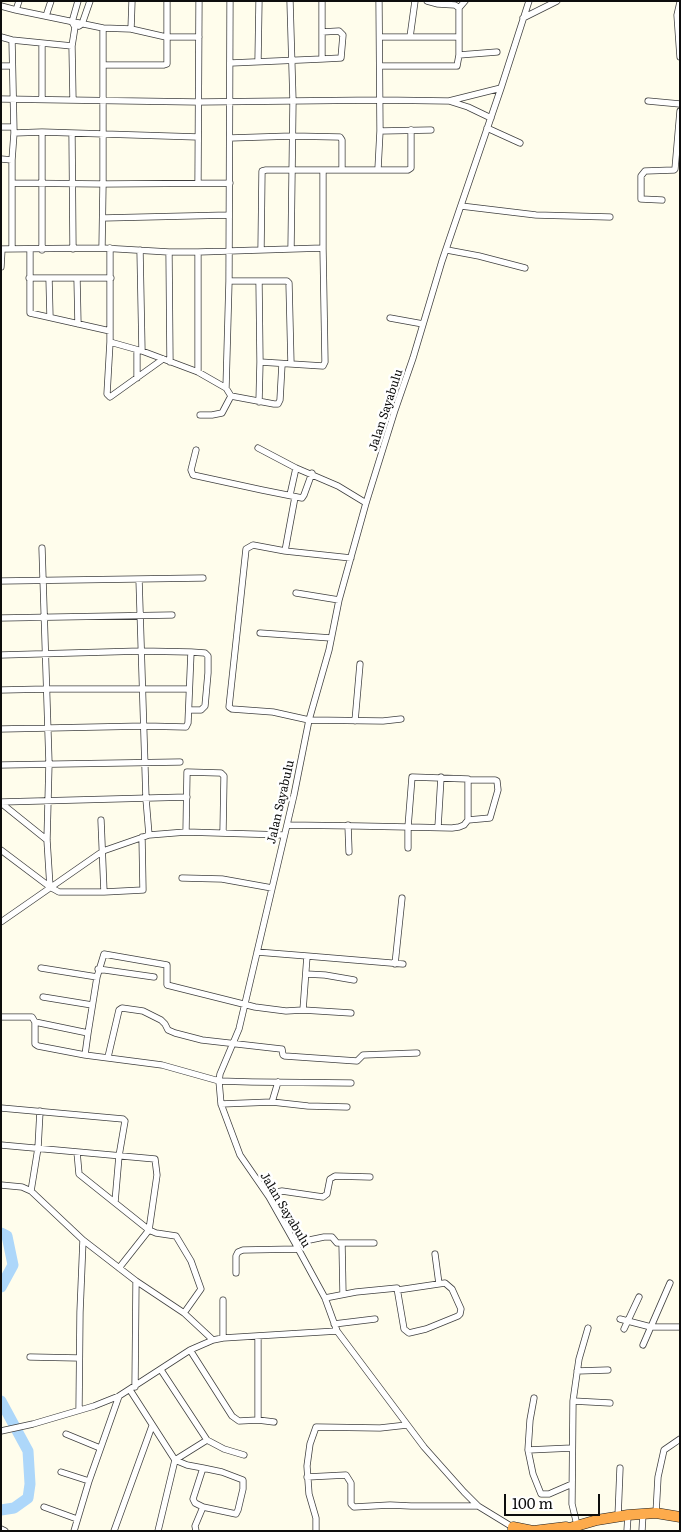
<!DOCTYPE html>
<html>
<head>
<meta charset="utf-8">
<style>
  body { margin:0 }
  #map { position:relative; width:681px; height:1532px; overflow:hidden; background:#fffdec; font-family:Literata,serif }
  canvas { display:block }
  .frame { position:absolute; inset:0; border:2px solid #0d0d0d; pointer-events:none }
  .scale { position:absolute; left:504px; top:1494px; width:96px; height:22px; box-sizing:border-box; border:2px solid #0d0d0d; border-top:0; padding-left:6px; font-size:15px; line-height:18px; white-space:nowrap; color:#0d0d0d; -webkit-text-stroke:4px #fff; paint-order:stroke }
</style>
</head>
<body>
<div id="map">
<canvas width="681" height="1532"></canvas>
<div class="frame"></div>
<div class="scale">100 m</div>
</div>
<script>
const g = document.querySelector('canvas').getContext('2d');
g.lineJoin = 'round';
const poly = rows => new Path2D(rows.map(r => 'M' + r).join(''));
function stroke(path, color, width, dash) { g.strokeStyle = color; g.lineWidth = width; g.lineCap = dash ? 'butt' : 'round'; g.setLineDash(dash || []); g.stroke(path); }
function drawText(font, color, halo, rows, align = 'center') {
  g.font = font + ' Literata,serif'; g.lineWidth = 5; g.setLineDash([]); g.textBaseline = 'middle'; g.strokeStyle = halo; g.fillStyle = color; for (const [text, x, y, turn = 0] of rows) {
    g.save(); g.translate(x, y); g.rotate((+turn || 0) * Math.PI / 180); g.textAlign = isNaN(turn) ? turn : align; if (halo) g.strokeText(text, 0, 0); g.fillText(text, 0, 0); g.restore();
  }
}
stroke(poly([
  [1,1233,7,1236,13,1265,1,1287],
  [1,1401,28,1451,30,1484,28,1498,14,1508,1,1510]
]), '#add7fa', 11);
const street = poly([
  [290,1,293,101,291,249,323,248,323,170,408,170,411,168,411,130],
  [680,2,677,15,680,57],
  [1,6,16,10,103,28,103,184,12,183],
  [459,8,465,1],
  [16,10,19,1],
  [46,16,51,1],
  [523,18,557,1],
  [72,22,75,27,72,46,73,100],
  [72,22,78,1],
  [79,26,82,24,90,1],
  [103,28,131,29,166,37,199,37],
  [131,29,132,1],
  [322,32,339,31,343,35,341,58,322,59],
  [1,37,12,40,72,46],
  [380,37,459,37],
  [410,37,415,1],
  [12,40,14,133,12,160],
  [459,55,497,52],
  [258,61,259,1],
  [231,63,322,59,322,1],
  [103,65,164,65,167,64,167,1],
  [1,66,12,66],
  [380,66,457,66,459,55,459,8,455,5,438,4,427,1],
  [1,99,198,102,380,100,449,101,501,88],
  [42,99,42,43],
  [449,101,468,107,491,118],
  [648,101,680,104],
  [1,127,13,127],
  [487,128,520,143],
  [380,131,431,130],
  [14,133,42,132,198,137],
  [72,133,73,249],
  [230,138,292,136,340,137,342,140,342,170],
  [1,159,12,160,12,248],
  [378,169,380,131,379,1],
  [198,183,199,1],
  [662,200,641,199,641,176,645,171,674,170,675,169,680,111],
  [461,206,536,215,610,217],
  [103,218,229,215],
  [102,248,103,184,230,183],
  [110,248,110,342,142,351,198,372,226,388,231,396,274,404,278,404,280,400,282,364],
  [1,249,102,248,169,252,198,252],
  [30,250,30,313,110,331],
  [42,250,42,132],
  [140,250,142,351],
  [261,250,262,171,266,170,323,170],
  [447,250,479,256,525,268],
  [169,252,170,362],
  [1,267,2,249],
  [29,278,111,278],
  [49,278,50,317],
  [77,278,78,324],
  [229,281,230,1],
  [259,281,260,362,323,366,325,362,323,248],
  [390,318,423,324],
  [110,342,107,394,110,397,163,359],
  [198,372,198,252,291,249],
  [137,378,137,350],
  [226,388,229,281,287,281,289,283,291,364],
  [259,402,260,362],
  [200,415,212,415,222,413,231,396],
  [258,448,296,468,338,486,366,503],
  [196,450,191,470,193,475,262,490,302,498,304,495,312,473],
  [290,495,296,468],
  [42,548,49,763,47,840,50,887],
  [285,551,295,497],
  [351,558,285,551,253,545,246,549,229,707,232,709,273,712,309,720,383,721,401,719],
  [1,581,203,578],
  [296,593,339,600],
  [1,618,172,615],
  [260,633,331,638],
  [1,655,141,651,191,652,188,723,186,727,145,726,1,729],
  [1,690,47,689,189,689],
  [189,710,201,710,205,706,208,673,208,656,205,653,191,652],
  [355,721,360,664],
  [1,765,180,762],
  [1,802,187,797],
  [1,803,47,840],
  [468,820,490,818,498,790,497,781,495,780,469,780],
  [287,825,359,826,408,827,452,828,459,827,464,825,468,820,468,779,412,777,408,827,408,848],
  [348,825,349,852],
  [438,827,441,777],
  [186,832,187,772,221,773,224,776,223,832],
  [149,835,186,832,283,835],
  [1,850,50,887,59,892,104,892,101,820],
  [182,878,222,879,272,888],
  [104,892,143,890,142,837],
  [1,922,103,851,149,835,146,799,139,579],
  [257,952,307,956],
  [395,964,402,898],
  [41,968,97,977],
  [98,969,154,977],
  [306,974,325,975,354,980],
  [43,997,92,1005],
  [303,1010,351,1013],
  [1,1017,32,1017,35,1022,35,1044,38,1046,85,1055,162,1065,219,1081,252,1082,351,1083],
  [35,1022,88,1033,85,1055],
  [88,1033,97,977,104,954,167,965,167,985,255,1007,286,1011,303,1010,307,956,403,964],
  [108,1057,119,1010,122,1008,143,1011,161,1020,165,1024,168,1030,175,1033,202,1040,281,1049,282,1049,283,1055,285,1056,357,1061,363,1055,417,1053],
  [272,1102,278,1082],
  [221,1104,272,1102,308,1106,347,1107],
  [1,1108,123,1119,125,1121,119,1156,115,1202],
  [1,1145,155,1159,157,1175,149,1230],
  [77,1152,79,1174,149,1230,156,1233,176,1236,191,1261,201,1289,184,1313],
  [1,1185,22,1187,31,1191,83,1240,80,1312,79,1410],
  [31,1191,38,1148,40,1111],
  [269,1197,277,1192,282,1191,323,1197,327,1194,330,1179,335,1176,370,1177],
  [83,1240,136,1281,184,1313,213,1340],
  [295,1243,324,1237,332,1237,337,1243,374,1243],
  [342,1243,343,1294],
  [435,1254,439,1284],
  [119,1268,149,1230],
  [236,1273,236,1256,238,1252,243,1250,298,1249],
  [325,1298,356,1292,397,1288,404,1329,409,1333,426,1329,458,1316,460,1314,461,1309,452,1289,445,1283,398,1290],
  [223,1300,223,1338],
  [620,1319,651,1327,680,1327],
  [334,1324,375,1319],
  [624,1329,639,1297],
  [258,1337,258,1420],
  [643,1345,670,1283],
  [190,1350,232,1416,239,1421,258,1420,274,1422],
  [30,1357,79,1358],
  [161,1370,207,1440],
  [577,1371,608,1370],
  [135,1387,136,1281],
  [130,1390,175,1460,187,1465,203,1468],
  [534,1398,530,1420,528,1450,572,1448],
  [573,1401,610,1403],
  [1,1431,33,1424,94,1406,119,1396,190,1350,213,1340,223,1338,337,1331],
  [66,1434,100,1448],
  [528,1450,533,1474,541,1494,549,1494,572,1484],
  [61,1472,89,1481],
  [307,1477,346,1475,351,1483,351,1504,354,1507,390,1505,411,1506,478,1506],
  [44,1507,77,1519],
  [656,1513,658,1477,664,1450,680,1439],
  [618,1517,620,1468],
  [577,1525,572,1504,573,1401,579,1359,588,1328],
  [514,1528,478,1506,464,1492,424,1447,337,1331,325,1298,295,1243,269,1197,240,1155,221,1104,219,1081,220,1074,239,1029,294,795,309,720,329,650,339,600,366,503,395,410,413,358,442,261,501,88,529,1],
  [1,1529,5,1531],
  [74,1531,89,1481,119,1396],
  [114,1531,152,1426],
  [158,1531,175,1460,207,1440,224,1449,244,1455],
  [196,1531,195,1526,203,1507,195,1503,193,1499,203,1468,222,1472,243,1480,243,1489,238,1510,236,1514,203,1507],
  [316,1531,316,1518,309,1494,307,1466,310,1444,316,1427,380,1428,407,1425],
  [627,1531,628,1515],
  [642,1531,643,1513]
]);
const highway = poly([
  [513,1531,513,1527,533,1531,566,1527],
  [559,1531,597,1520,628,1515,656,1513,680,1517]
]);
stroke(street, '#404040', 7);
stroke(highway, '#1e1e1e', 11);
stroke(street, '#fff', 5.5);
stroke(highway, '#fdab4c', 10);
drawText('12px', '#0d0d0d', '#fff', [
  ["Jalan Sayabulu",386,410,-72],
  ["Jalan Sayabulu",281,802,-77],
  ["Jalan Sayabulu",285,1210,59]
]);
</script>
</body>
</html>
